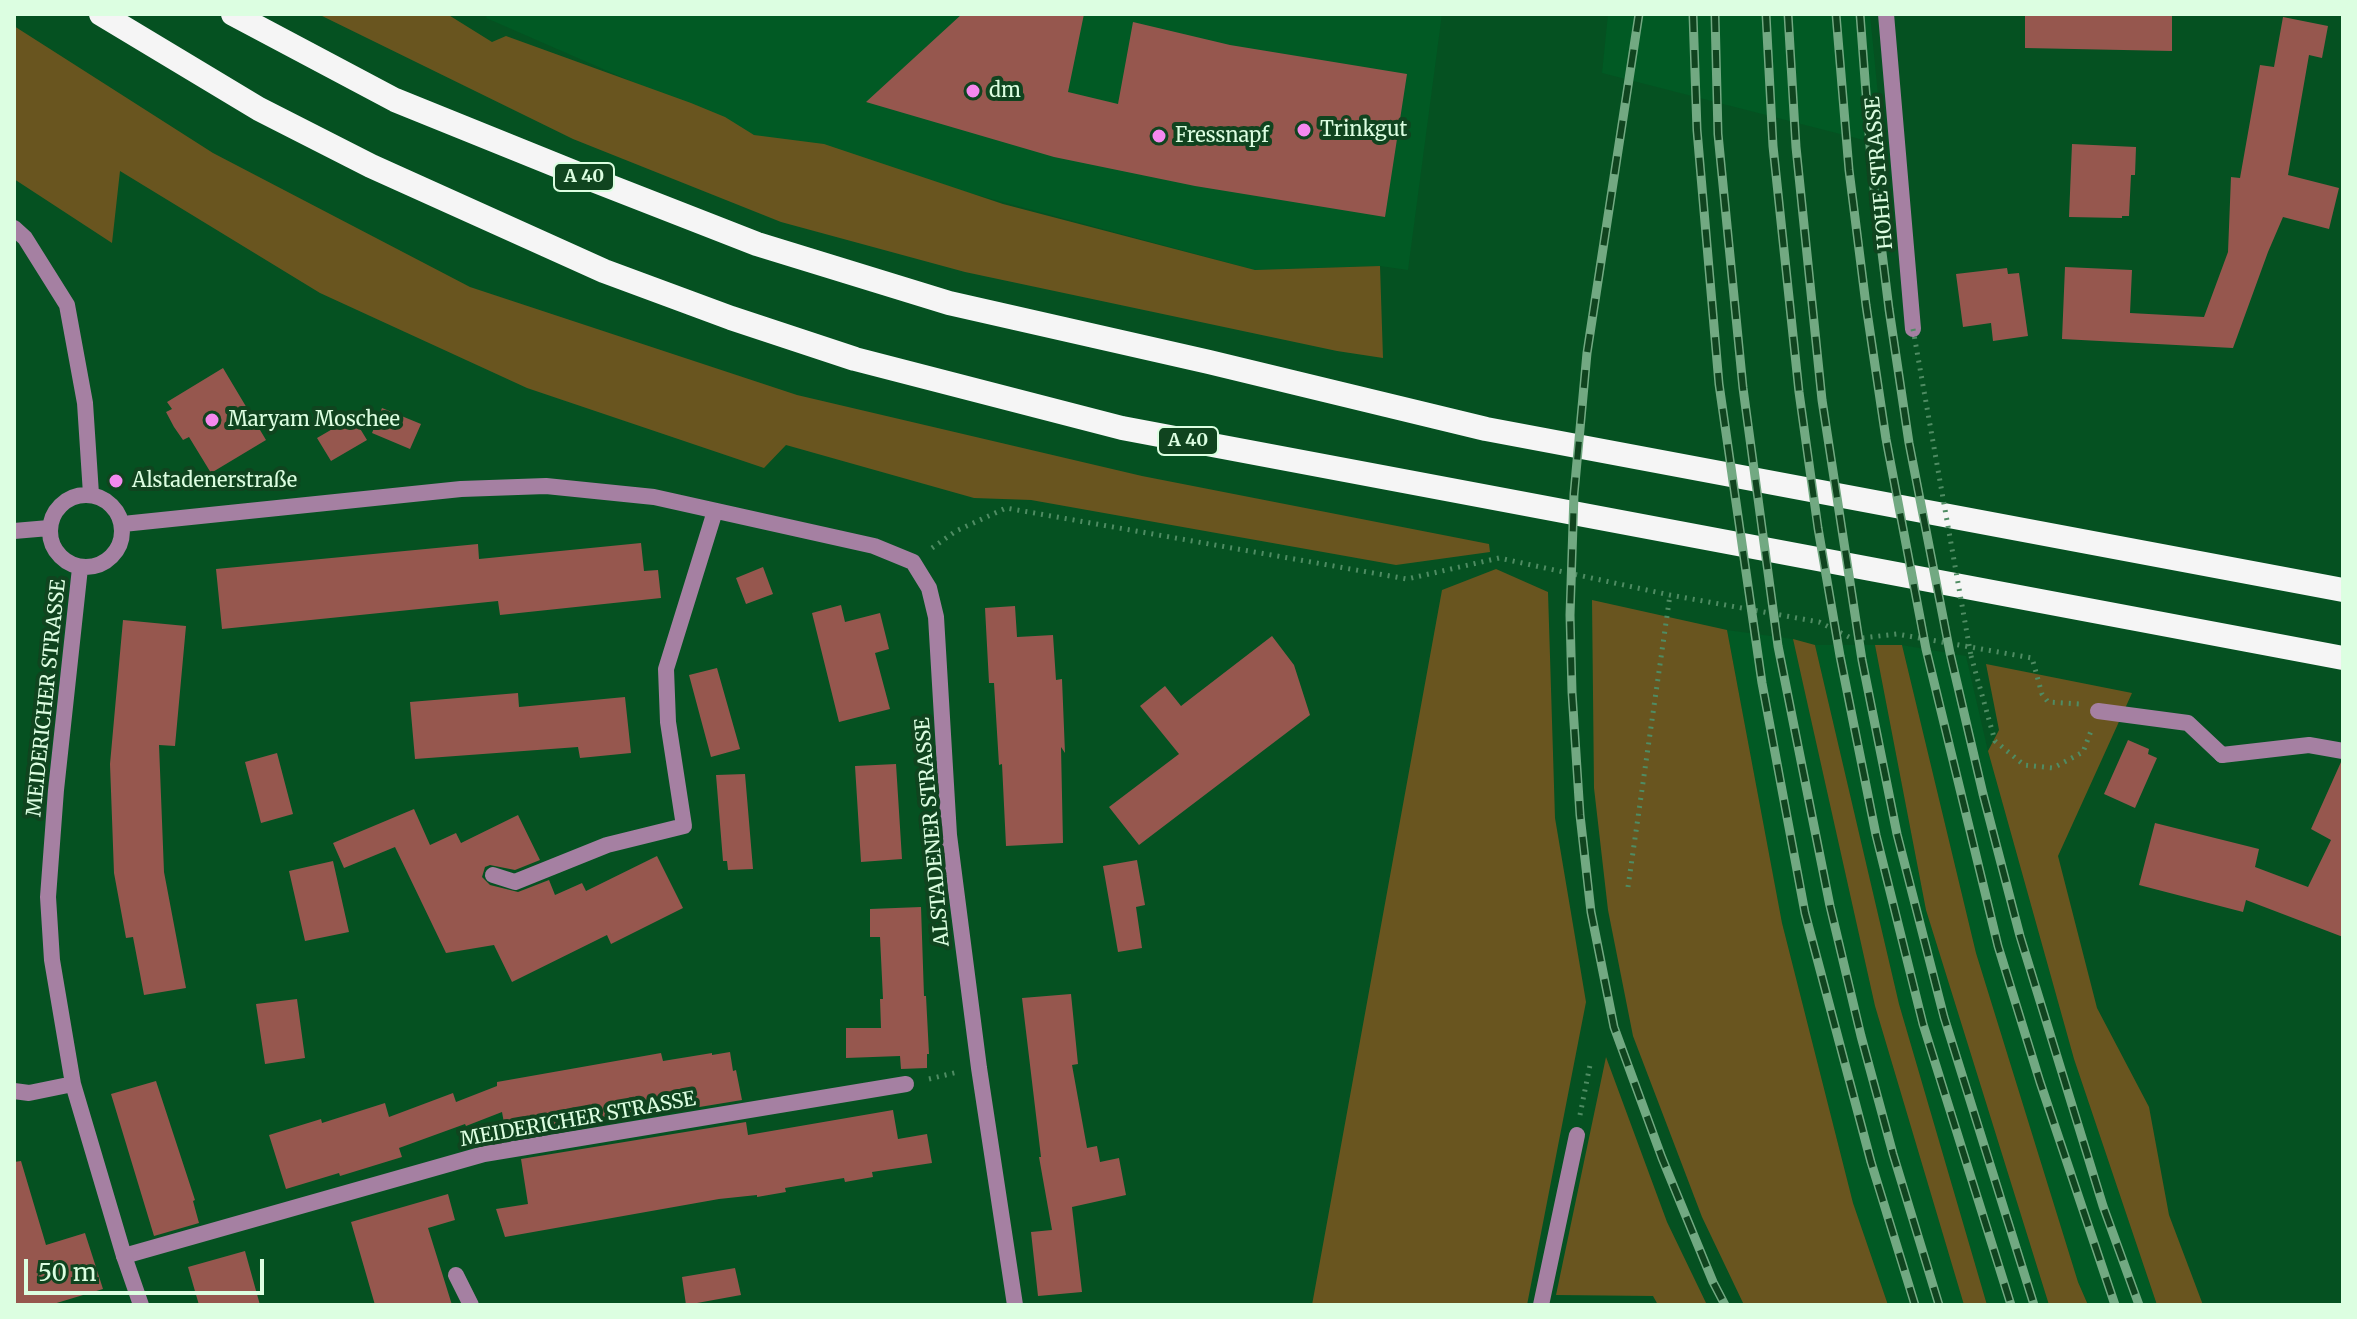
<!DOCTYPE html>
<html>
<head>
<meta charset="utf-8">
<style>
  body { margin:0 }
  #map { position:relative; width:2357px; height:1319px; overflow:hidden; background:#055121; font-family:Merriweather,serif }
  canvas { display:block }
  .frame { position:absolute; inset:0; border:16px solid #dcfee1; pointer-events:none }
  .scale { position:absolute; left:24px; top:1259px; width:240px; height:36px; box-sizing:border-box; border:4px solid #dcfee1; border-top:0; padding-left:10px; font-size:24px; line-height:28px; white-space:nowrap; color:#dcfee1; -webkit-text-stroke:6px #10441f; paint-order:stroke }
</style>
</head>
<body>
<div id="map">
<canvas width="2357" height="1319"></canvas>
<div class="frame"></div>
<div class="scale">50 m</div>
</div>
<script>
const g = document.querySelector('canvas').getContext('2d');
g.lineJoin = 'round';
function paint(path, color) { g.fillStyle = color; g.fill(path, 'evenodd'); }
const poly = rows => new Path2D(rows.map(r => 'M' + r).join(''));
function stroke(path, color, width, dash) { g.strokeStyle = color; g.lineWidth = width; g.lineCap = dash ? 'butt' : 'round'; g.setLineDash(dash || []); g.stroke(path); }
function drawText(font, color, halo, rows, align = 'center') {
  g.font = font + ' Merriweather,serif'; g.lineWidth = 8; g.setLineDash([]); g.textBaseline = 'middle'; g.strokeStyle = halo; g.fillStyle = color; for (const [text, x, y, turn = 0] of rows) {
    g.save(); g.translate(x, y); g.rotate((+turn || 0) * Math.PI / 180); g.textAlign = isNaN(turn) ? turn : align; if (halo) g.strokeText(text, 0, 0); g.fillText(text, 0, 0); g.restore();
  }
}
paint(poly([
  [487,14,1442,14,1408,270,1380,266,1255,270,754,135,486,18],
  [1608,14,1870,14,1883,145,1602,73],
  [1727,630,1793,639,1875,1006,1964,1305,1888,1305,1853,1203,1782,923],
  [1815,645,1875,645,1926,910,2049,1305,1987,1305,1899,1004],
  [1902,645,1966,656,1988,751,2074,1059,2157,1305,2088,1305,2078,1282,1976,953]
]), '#015a24');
paint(poly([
  [318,14,447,14,492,42,506,36,691,103,725,117,754,135,824,144,1003,204,1255,270,1380,266,1383,358,1337,351,965,272,781,222,573,139],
  [14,26,213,153,470,287,797,395,1142,476,1489,544,1490,552,1396,565,1031,500,974,498,786,445,764,468,527,388,320,293,120,171,112,243,14,179],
  [1496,569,1548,592,1555,818,1586,1002,1527,1305,1312,1305,1442,590],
  [1592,600,1727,630,1782,923,1853,1203,1888,1305,1744,1305,1702,1217,1633,1036,1608,910,1594,788],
  [1793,639,1815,645,1899,1004,1987,1305,1964,1305,1875,1006],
  [1875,645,1902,645,1976,953,2078,1282,2088,1305,2049,1305,1926,910],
  [1986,664,2132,693,2058,856,2097,1008,2149,1107,2169,1215,2203,1305,2157,1305,2074,1059,1988,751,1999,730],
  [1606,1057,1667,1222,1707,1305,1658,1305,1653,1296,1556,1295]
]), '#69551f');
paint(poly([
  [962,14,1084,14,1068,92,1118,104,1133,22,1230,45,1407,74,1385,217,1195,186,1054,157,866,102],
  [2025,14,2172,14,2172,51,2025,48],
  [2283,17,2328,26,2322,58,2309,55,2288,175,2339,188,2329,229,2283,217,2268,252,2233,348,2062,339,2065,267,2132,270,2130,313,2204,317,2228,252,2231,177,2240,178,2260,65,2274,67],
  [2072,144,2136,147,2135,175,2131,175,2129,216,2122,216,2122,218,2069,217],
  [2007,268,2008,274,2019,273,2028,336,1993,341,1991,323,1963,327,1956,274],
  [223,368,266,440,211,473,189,437,183,440,174,427,166,412,172,409,167,402],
  [382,408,421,424,410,449,372,433],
  [353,417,367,440,331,461,317,438],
  [641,543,644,571,658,570,661,598,500,615,498,601,222,629,216,569,478,544,479,559],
  [763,567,773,594,746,604,736,578],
  [841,605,845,622,880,613,889,649,875,653,890,709,839,722,812,613],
  [1015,606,1017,637,1053,635,1056,680,1062,679,1065,753,1061,747,1063,843,1006,846,1002,764,999,765,994,683,989,683,985,608],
  [123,620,186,626,175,746,159,745,164,872,186,988,144,995,133,937,126,938,114,873,110,764],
  [1272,636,1294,665,1310,715,1139,845,1109,807,1179,754,1140,706,1165,686,1181,706],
  [717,668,740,749,711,757,689,675],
  [518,693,519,707,625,697,631,753,580,758,578,747,415,759,410,702],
  [2128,740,2149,749,2148,754,2157,758,2135,808,2104,794],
  [277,753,293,814,261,823,245,762],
  [2341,762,2343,762,2343,937,2246,900,2243,912,2139,885,2155,823,2259,849,2255,867,2308,887,2331,840,2311,829],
  [896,764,902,859,861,862,855,766],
  [745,774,753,869,728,870,727,861,723,861,716,775],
  [414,809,430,845,456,833,461,843,518,815,540,860,515,870,490,865,485,867,482,877,490,885,518,892,549,880,555,895,582,883,586,891,657,856,683,908,611,944,607,935,512,982,494,945,446,953,395,847,344,868,333,843],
  [1137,860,1145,905,1136,907,1142,948,1118,952,1103,866],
  [333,861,349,932,305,941,289,871],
  [921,907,924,996,926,996,929,1054,927,1054,927,1068,901,1069,900,1056,846,1058,846,1028,881,1028,880,999,883,999,880,937,870,937,870,909],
  [1071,994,1078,1064,1072,1065,1087,1148,1097,1146,1100,1162,1119,1158,1126,1195,1072,1207,1082,1292,1038,1296,1031,1232,1052,1230,1039,1157,1041,1157,1022,998],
  [297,999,305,1058,265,1064,256,1004],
  [730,1052,733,1071,736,1070,742,1100,517,1137,516,1133,506,1134,502,1112,466,1126,465,1124,399,1148,402,1157,340,1176,339,1173,286,1189,269,1135,321,1119,322,1123,385,1103,389,1117,453,1093,456,1102,497,1086,497,1082,661,1053,663,1061,712,1053,712,1055],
  [156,1081,195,1200,193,1201,199,1223,154,1236,111,1094],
  [893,1110,898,1139,927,1134,932,1163,872,1172,873,1177,845,1182,844,1178,785,1188,786,1192,757,1197,757,1195,719,1199,505,1237,496,1209,528,1204,521,1159,746,1122,748,1135],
  [21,1161,46,1245,85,1233,103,1289,50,1305,14,1305,14,1162],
  [448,1194,455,1220,428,1228,452,1305,375,1305,351,1222],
  [245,1251,260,1305,199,1305,188,1267],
  [735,1268,741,1295,686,1305,682,1277]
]), '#96574e');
stroke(poly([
  [932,548,956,531,1006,508,1407,579,1499,558,1670,595,1819,622,1853,639,1897,634,2032,658,2042,694,2048,702,2079,704],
  [1971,656,1995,741,2024,765,2053,768,2083,752,2091,731],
  [1628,887,1670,595],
  [929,1079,958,1072],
  [1580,1115,1590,1065]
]), '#4f8c63', 5, [2, 6]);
stroke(poly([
  [2098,711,2188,723,2222,755],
  [124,1256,484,1154,906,1084],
  [456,1275,471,1305],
  [1541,1305,1577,1135]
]), '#a580a2', 16);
stroke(poly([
  [1886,14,1913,329],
  [14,228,25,238,67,305,85,403,91,494],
  '50 531a36 36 0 1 1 72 0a36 36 0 1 1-72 0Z',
  [123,524,461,489,546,486,654,497,874,546,913,562,929,588,936,617,949,835,979,1068,1015,1305],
  [14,531,49,528],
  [80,568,56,790,48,897,52,960,73,1084,124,1256,141,1305],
  [2222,755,2309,745,2343,751],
  [493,875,515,882,607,845,684,826,668,722,666,669,715,511],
  [14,1091,29,1093,73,1084]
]), '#a580a2', 16);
stroke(poly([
  [101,14,259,109,371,166,604,271,731,318,855,359,1122,428,2343,658],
  [233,14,395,100,588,178,757,244,949,303,1209,362,1486,429,2343,590]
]), '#f5f5f5', 24);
const rail = poly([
  [1639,14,1587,353,1574,494,1570,615,1572,692,1580,815,1591,912,1614,1027,1662,1158,1713,1282,1725,1305],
  [1693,14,1697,130,1719,384,1762,683,1805,913,1871,1162,1915,1305],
  [1715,14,1718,134,1743,388,1778,646,1830,906,1861,1036,1893,1154,1939,1305],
  [1766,14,1773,146,1799,392,1818,528,1840,656,1876,835,1923,1024,2011,1305],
  [1788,14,1796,147,1822,400,1862,660,1897,834,1944,1017,2034,1305],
  [1836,14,1849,170,1866,305,1886,439,1926,649,1998,946,2040,1082,2115,1305],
  [1860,14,1872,172,1889,309,1909,443,1950,653,1983,794,2020,936,2103,1206,2139,1305]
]);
stroke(rail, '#72a982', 9);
stroke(rail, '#10441f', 6, [18]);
stroke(poly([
  [1913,329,1971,656]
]), '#4f8c63', 5, [2, 6]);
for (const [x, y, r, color] of [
  [973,91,8,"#f589ef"],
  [1304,130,8,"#f589ef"],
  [1159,136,8,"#f589ef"],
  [212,420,8,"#f589ef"],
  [116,481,8,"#f589ef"]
]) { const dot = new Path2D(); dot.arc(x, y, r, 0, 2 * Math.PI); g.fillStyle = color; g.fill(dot); stroke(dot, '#10441f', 3); }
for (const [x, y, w] of [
  [584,177,60],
  [1188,441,60]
]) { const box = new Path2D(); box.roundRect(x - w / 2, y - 14, w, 28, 6); g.fillStyle = '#10441f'; g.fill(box); stroke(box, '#dcfee1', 2); }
drawText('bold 18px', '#dcfee1', null, [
  ["A 40",584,177],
  ["A 40",1188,441]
]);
drawText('20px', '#dcfee1', '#10441f', [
  ["dm",989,91],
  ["Trinkgut",1320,130],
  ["Fressnapf",1175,136],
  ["Maryam Moschee",228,420],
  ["Alstadenerstraße",132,481]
], 'left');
drawText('20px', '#dcfee1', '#10441f', [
  ["HOHE STRASSE",1880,173,-95],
  ["MEIDERICHER STRASSE",47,698,-84],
  ["ALSTADENER STRASSE",933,832,-95],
  ["MEIDERICHER STRASSE",578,1120,-10]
]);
</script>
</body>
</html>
